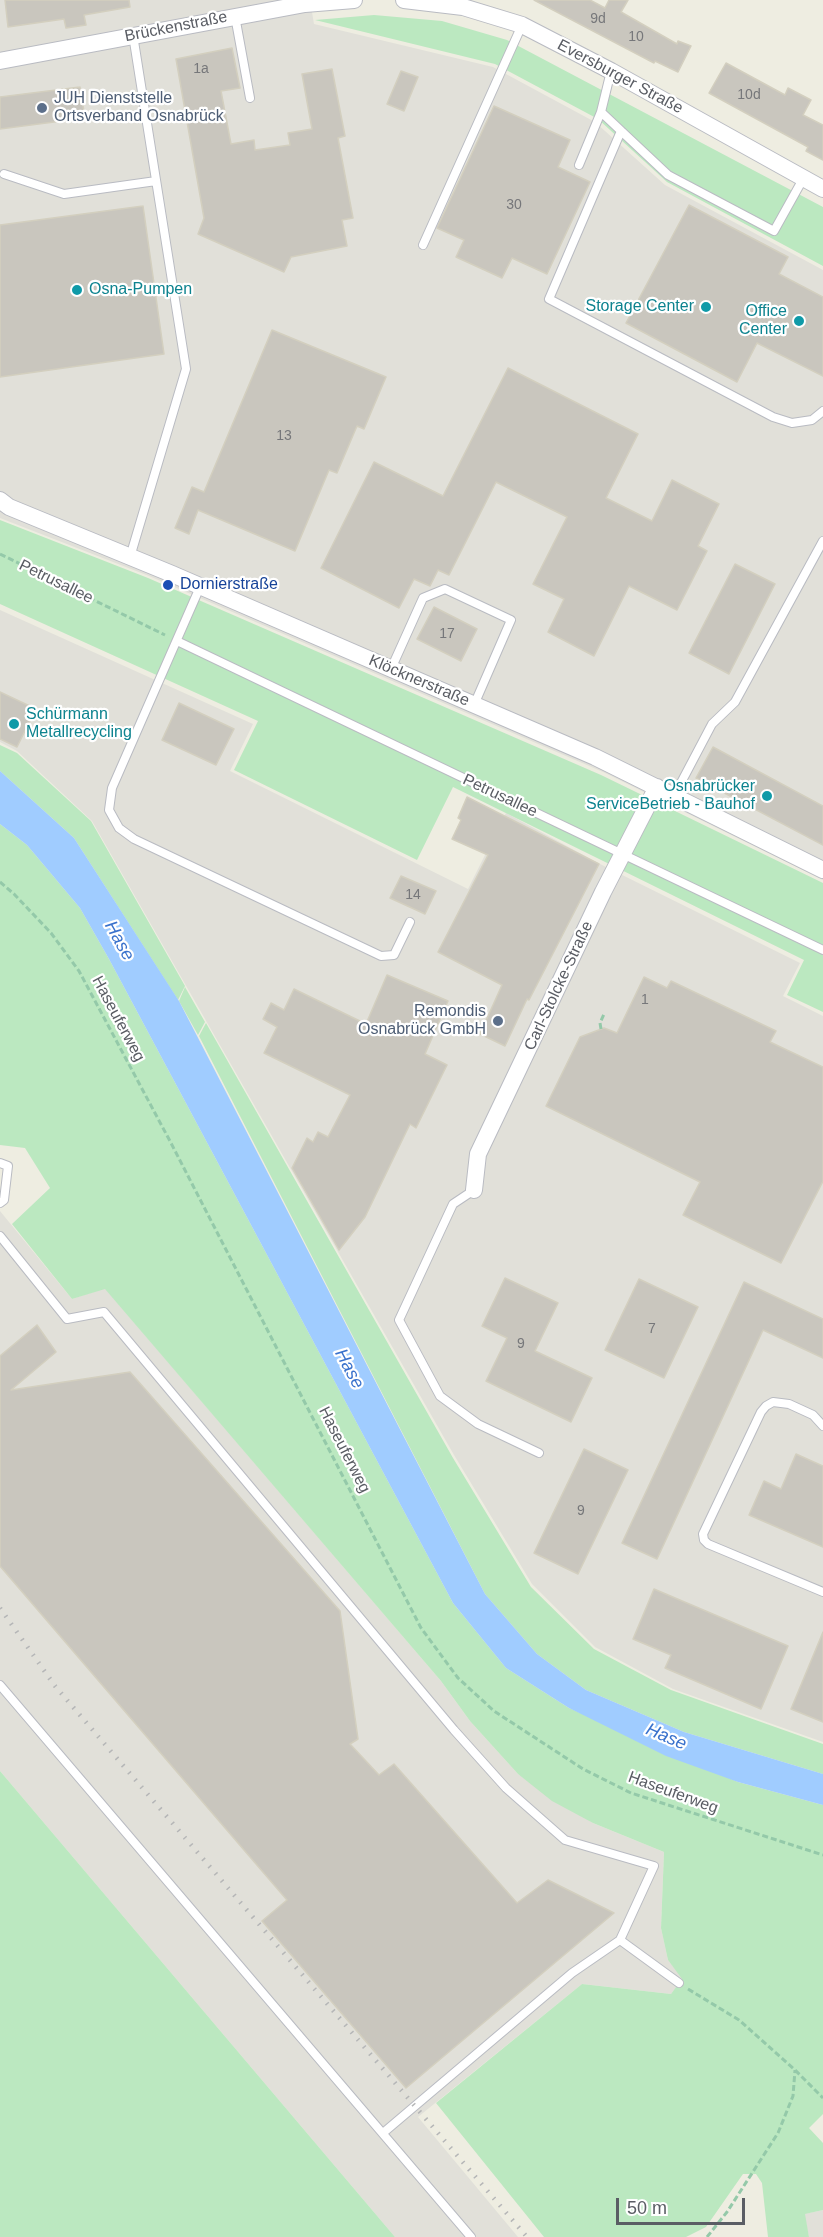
<!DOCTYPE html>
<html>
<head>
<meta charset="utf-8">
<style>
  body { margin:0 }
  #map { position:relative; width:823px; height:2237px; overflow:hidden; background:#eeede1; font-family:Arial,sans-serif }
  canvas { display:block }
  .scale { position:absolute; left:616px; top:2198px; width:129px; height:27px; box-sizing:border-box; border:3px solid #5a5d64; border-top:0; padding-left:8px; font-size:18px; line-height:21px; white-space:nowrap; color:#5a5d64; -webkit-text-stroke:4px #fff; paint-order:stroke }
</style>
</head>
<body>
<div id="map">
<canvas width="823" height="2237"></canvas>
<div class="scale">50 m</div>
</div>
<script>
const g = document.querySelector('canvas').getContext('2d');
g.lineJoin = 'round';
function paint(path, color) { g.fillStyle = color; g.fill(path, 'evenodd'); }
const poly = rows => new Path2D(rows.map(r => 'M' + r).join(''));
function stroke(path, color, width, dash) { g.strokeStyle = color; g.lineWidth = width; g.lineCap = dash ? 'butt' : 'round'; g.setLineDash(dash || []); g.stroke(path); }
function drawText(font, color, halo, rows, align = 'center') {
  g.font = font + ' Arial,sans-serif'; g.lineWidth = 4.5; g.setLineDash([]); g.textBaseline = 'middle'; g.strokeStyle = halo; g.fillStyle = color; for (const [text, x, y, turn = 0] of rows) {
    g.save(); g.translate(x, y); g.rotate((+turn || 0) * Math.PI / 180); g.textAlign = isNaN(turn) ? turn : align; if (halo) g.strokeText(text, 0, 0); g.fillText(text, 0, 0); g.restore();
  }
}
paint(poly([
  [0,0,310,0,314,24,493,67,595,122,665,185,823,270,823,880,603,772,149,576,0,518],
  [0,610,253,724,230,771,468,889,506,813,600,864,800,963,783,996,823,1016,823,1742,673,1689,595,1647,532,1584,454,1455,92,821,17,751,0,742],
  [0,1211,72,1299,105,1288,441,1681,470,1721,518,1774,593,1823,664,1852,661,1928,668,1960,683,1979,671,1994,582,1984,418,2117,518,2237,395,2237,0,1771],
  [823,2210,823,2237,809,2237,804,2214]
]), '#e1e0d9');
paint(poly([
  [374,15,442,21,507,40,823,207,823,266,667,182,598,119,495,64,315,20],
  [0,520,148,578,601,775,823,883,823,1012,787,995,804,960,453,787,417,860,234,770,258,721,0,604],
  [0,745,17,753,91,821,185,986,178,1000,74,838,0,771],
  [0,824,27,845,80,908,109,959,453,1603,506,1668,569,1708,738,1782,823,1805,823,2114,809,2128,823,2143,823,2210,805,2214,809,2237,768,2237,762,2183,756,2174,743,2174,706,2227,686,2237,544,2237,436,2103,582,1984,671,1994,682,1979,668,1960,661,1928,664,1852,593,1823,552,1801,518,1774,470,1721,441,1681,105,1289,72,1299,12,1224,50,1188,25,1148,0,1145],
  [185,987,205,1022,198,1035,179,1001],
  [206,1023,453,1458,531,1587,594,1649,671,1690,823,1744,823,1774,684,1732,586,1690,537,1654,485,1594,199,1036],
  [0,1771,395,2237,0,2237]
]), '#bbe8c0');
paint(poly([
  [0,771,74,838,179,1001,485,1594,537,1654,586,1690,684,1732,823,1774,823,1805,738,1782,666,1756,569,1708,506,1668,453,1603,109,959,80,908,27,845,0,824]
]), '#a0ccff');
const building = poly([
  [5,0,129,0,130,7,84,15,86,25,66,28,64,19,8,27,5,0],
  [534,0,590,0,605,8,609,0,628,0,621,12,677,44,678,41,691,46,678,72,655,61,654,63,534,0],
  [232,48,240,88,221,91,231,144,254,140,255,150,290,145,288,133,312,129,302,74,332,69,345,136,338,138,353,218,342,220,347,246,291,257,284,272,198,234,204,218,176,59,232,48],
  [726,63,785,95,788,88,811,100,803,115,823,125,823,160,806,151,808,147,709,93,726,63],
  [401,71,418,77,404,111,387,104,401,71],
  [80,87,85,118,0,129,0,97,80,87],
  [494,106,570,140,558,167,590,182,547,274,512,258,502,278,456,257,464,240,437,228,494,106],
  [689,205,788,257,779,274,823,297,823,376,757,343,737,382,626,323,689,205],
  [143,206,164,354,0,377,0,225,143,206],
  [272,330,386,377,364,429,357,426,337,473,329,470,295,551,198,510,189,534,175,528,192,487,204,492,272,330],
  [508,368,638,434,606,498,652,521,672,480,719,504,698,546,707,551,677,610,629,586,594,656,548,632,564,599,533,584,567,517,496,482,449,575,438,570,430,586,414,579,399,608,321,568,374,462,443,496,508,368],
  [735,564,775,584,729,674,689,653,735,564],
  [434,607,477,629,461,661,417,639,434,607],
  [0,692,36,709,17,747,0,739,0,692],
  [179,703,234,729,216,765,162,740,179,703],
  [713,747,823,806,823,845,696,778,713,747],
  [467,797,599,864,529,1000,527,999,505,1046,480,1034,502,985,438,952,488,855,452,839,461,820,458,818,467,797],
  [401,876,436,891,425,914,390,898,401,876],
  [387,975,448,1001,425,1054,447,1065,416,1128,410,1124,365,1217,339,1250,292,1168,307,1138,313,1142,318,1132,328,1137,350,1095,264,1053,277,1027,263,1019,271,1003,284,1010,294,989,366,1024,387,975],
  [644,977,667,988,671,981,776,1031,770,1042,823,1067,823,1181,781,1263,683,1215,700,1182,546,1106,580,1037,604,1028,617,1033,644,977],
  [505,1278,558,1303,535,1351,592,1378,571,1422,486,1381,507,1338,482,1326,505,1278],
  [639,1279,698,1307,664,1378,605,1350,639,1279],
  [744,1282,823,1319,823,1358,763,1330,657,1559,622,1543,744,1282],
  [37,1325,56,1352,11,1390,130,1372,340,1611,358,1739,350,1744,379,1775,394,1764,517,1903,548,1880,614,1913,406,2088,262,1921,287,1900,0,1566,0,1356,37,1325],
  [584,1449,628,1470,578,1574,534,1553,584,1449],
  [796,1454,823,1466,823,1547,749,1515,764,1481,781,1489,796,1454],
  [654,1589,788,1646,761,1709,665,1668,671,1655,633,1639,654,1589],
  [823,1632,823,1722,791,1709,823,1632]
]);
paint(building, '#c9c6be');
stroke(building, '#d3cfbf', 1.5);
const lane = poly([
  [235,16,250,98],
  [601,112,668,175,774,231,803,179],
  [621,131,549,299,773,417,792,423,812,420,823,411],
  [579,165,601,112,611,71],
  [4,174,64,194,156,181],
  [423,245,522,25],
  [130,557,186,369,133,35],
  [200,587,112,788,109,810,119,828,134,839,381,956,394,955,410,922],
  [177,641,823,950],
  [391,669,423,598,445,589,511,620,474,705],
  [674,796,712,724,735,702,823,541],
  [0,1163,8,1166,4,1200,0,1203],
  [474,1190,453,1204,399,1320,440,1396,478,1424,539,1453],
  [0,1236,67,1319,104,1312,454,1730,506,1788,565,1840,654,1866,620,1940,572,1973,383,2133],
  [823,1426,813,1415,789,1404,773,1402,766,1406,761,1412,703,1534,704,1540,708,1544,823,1592],
  [0,1685,471,2237],
  [620,1940,679,1983]
]);
const street = poly([
  [404,0,463,7,522,25,611,71,823,189],
  [0,61,305,4,354,0],
  [0,500,9,507,172,574,595,757,823,870],
  [474,1190,478,1154,603,892,657,787]
]);
stroke(lane, '#b9bbc2', 10);
stroke(street, '#b9bbc2', 18);
stroke(poly([
  [0,554,165,635],
  [0,882,14,894,51,933,79,971,171,1143,421,1628,458,1678,494,1711,583,1769,631,1793,823,1855],
  [601,1029,600,1023,604,1014],
  [688,1989,739,2020,795,2070,823,2098],
  [707,2237,727,2212,778,2133,793,2096,795,2070]
]), '#94c9a9', 3, [6, 3]);
stroke(lane, '#fff', 8);
stroke(street, '#fff', 16);
stroke(poly([
  [0,1608,55,1686,527,2237]
]), '#b5b6b7', 4.5, [1.5, 8]);
for (const [x, y, r, color] of [
  [42,108,6,"#5c6f8a"],
  [77,290,6,"#0f9aa8"],
  [706,307,6,"#0f9aa8"],
  [799,321,6,"#0f9aa8"],
  [168,585,6,"#1a4fb4"],
  [14,724,6,"#0f9aa8"],
  [767,796,6,"#0f9aa8"],
  [498,1021,6,"#5c6f8a"]
]) { const dot = new Path2D(); dot.arc(x, y, r, 0, 2 * Math.PI); g.fillStyle = color; g.fill(dot); stroke(dot, '#fff', 2); }
drawText('14px', '#76777a', null, [
  ["9d",598,19],
  ["10",636,37],
  ["1a",201,69],
  ["10d",749,95],
  ["30",514,205],
  ["13",284,436],
  ["17",447,634],
  ["14",413,895],
  ["1",645,1000],
  ["7",652,1329],
  ["9",521,1344],
  ["9",581,1511]
]);
drawText('16px', '#5a5d64', '#fff', [
  ["Brückenstraße",176,27,-11],
  ["Eversburger Straße",620,77,28],
  ["Petrusallee",56,582,26],
  ["Klöcknerstraße",419,681,23],
  ["Petrusallee",500,796,25],
  ["Carl-Stolcke-Straße",559,986,-65],
  ["Haseuferweg",118,1019,62],
  ["Haseuferweg",344,1450,63],
  ["Haseuferweg",673,1793,20]
]);
drawText('16px', '#4e5e75', '#fff', [
  ["JUH Dienststelle",54,99],
  ["Ortsverband Osnabrück",54,117],
  ["Remondis",486,1012,"right"],
  ["Osnabrück GmbH",486,1030,"right"]
], 'left');
drawText('16px', '#0d838f', '#fff', [
  ["Osna-Pumpen",89,290,"left"],
  ["Storage Center",694,307],
  ["Office",787,312],
  ["Center",787,330],
  ["Schürmann",26,715,"left"],
  ["Metallrecycling",26,733,"left"],
  ["Osnabrücker",755,787],
  ["ServiceBetrieb - Bauhof",755,805]
], 'right');
drawText('16px', '#164399', '#fff', [
  ["Dornierstraße",180,585]
], 'left');
drawText('italic 18px', '#3a72cc', '#fff', [
  ["Hase",119,941,61],
  ["Hase",349,1369,62],
  ["Hase",666,1737,23]
]);
</script>
</body>
</html>
